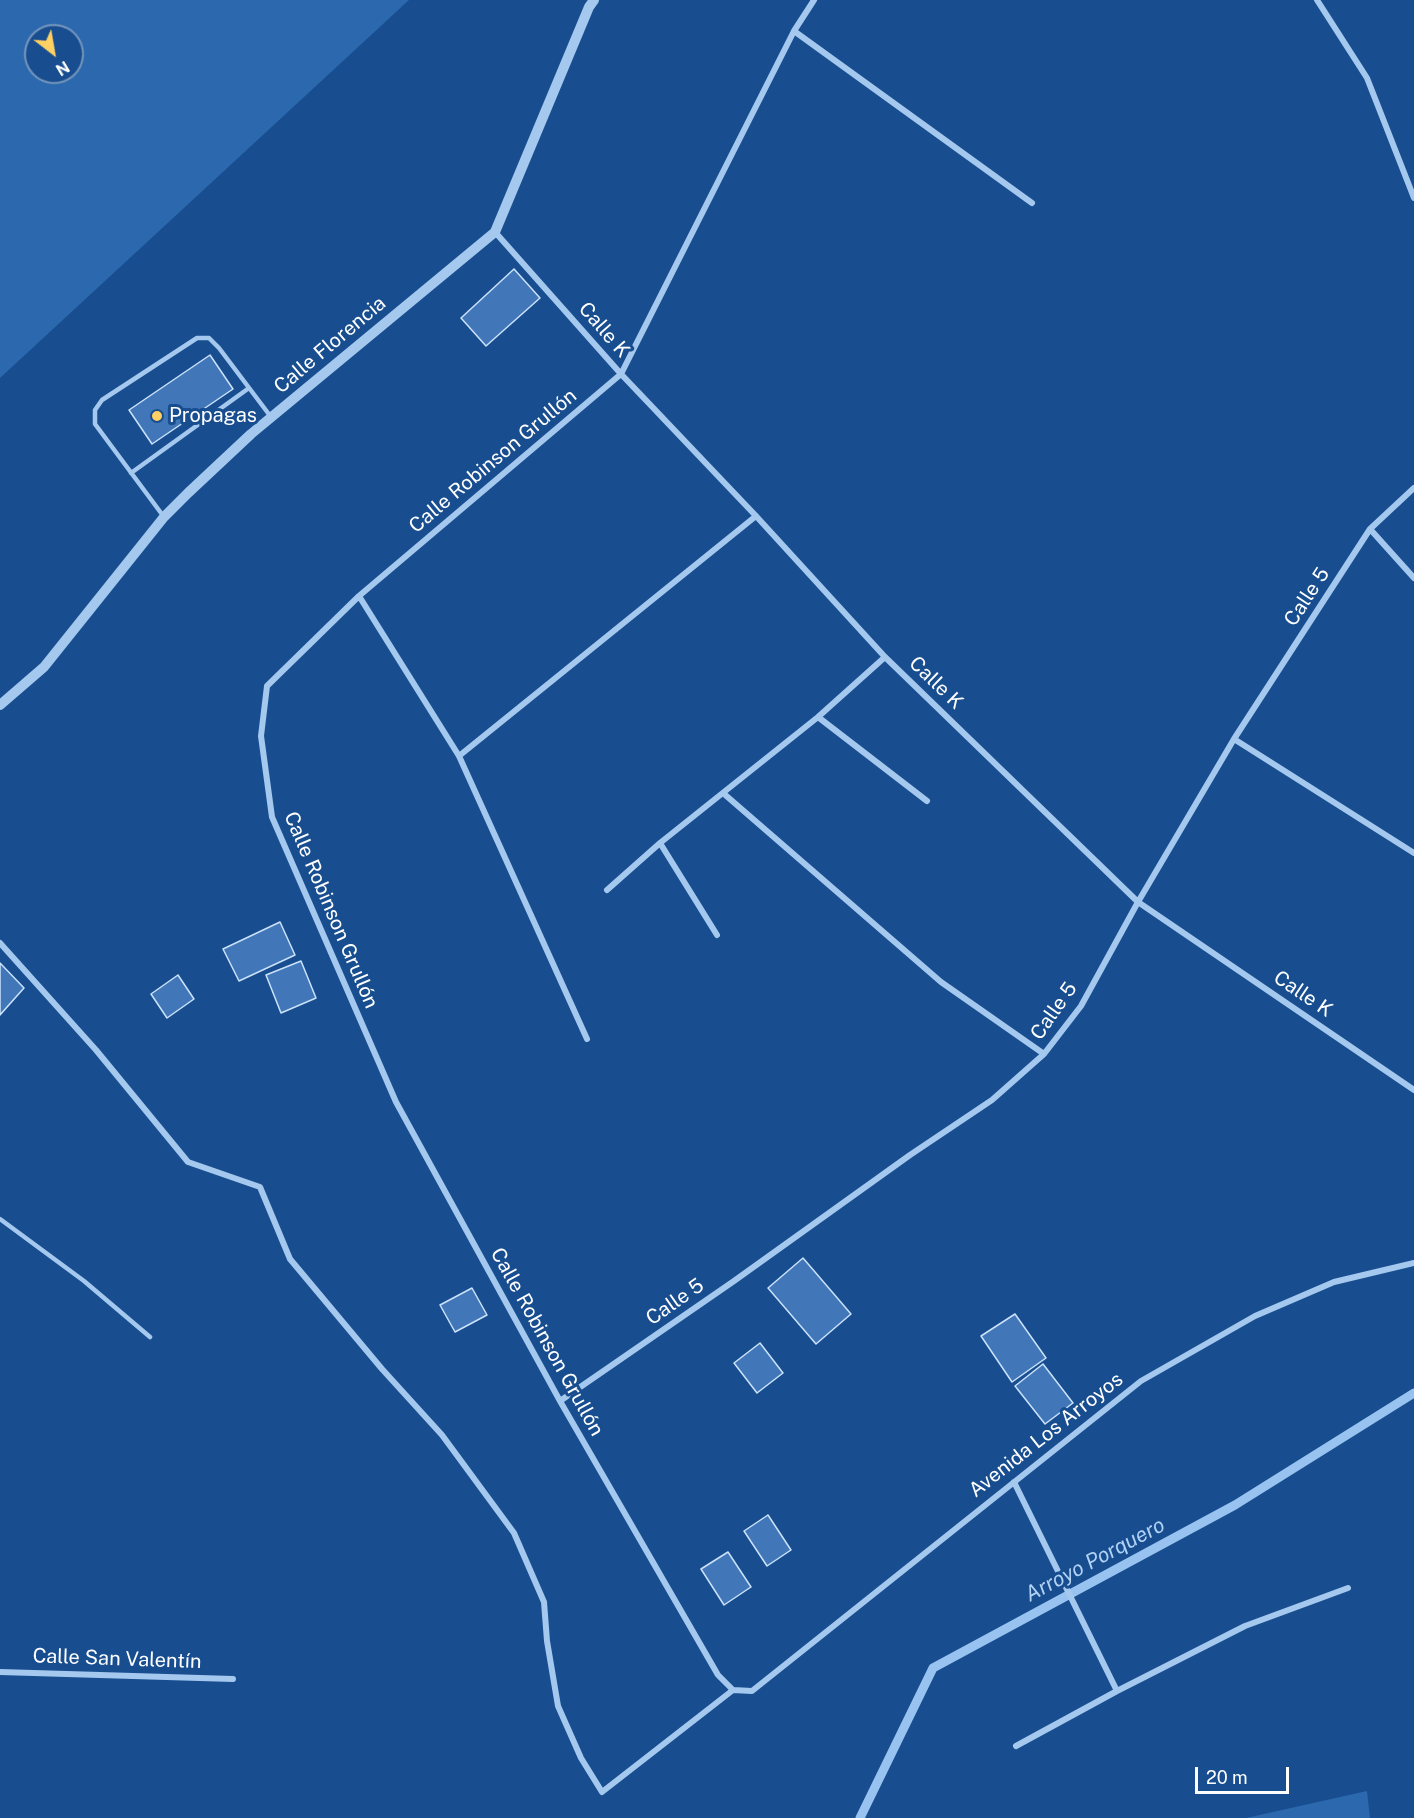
<!DOCTYPE html>
<html>
<head>
<meta charset="utf-8">
<style>
  body { margin:0 }
  #map { position:relative; width:1414px; height:1818px; overflow:hidden; background:#184e8f; font-family:"Public Sans",sans-serif }
  canvas { display:block }
  .north { position:absolute; left:24px; top:24px; width:60px; height:60px; box-sizing:border-box; background:#184e8f; border:2px solid #7495bc; border-radius:50%; rotate:149deg; font-size:16px; font-weight:700; line-height:24px; text-align:center; color:#fff }
  .north::after { content:''; display:block; margin:auto; width:21px; height:27px; background:#ffd063; clip-path:polygon(50% 0,100% 100%,50% 72%,0 100%) }
  .scale { position:absolute; left:1195px; top:1767px; width:94px; height:27px; box-sizing:border-box; border:3px solid #fff; border-top:0; padding-left:8px; font-size:18px; line-height:21px; white-space:nowrap; color:#fff; -webkit-text-stroke:4px #184e8f; paint-order:stroke }
</style>
</head>
<body>
<div id="map">
<canvas width="1414" height="1818"></canvas>
<div class="north">N</div>
<div class="scale">20 m</div>
</div>
<script>
const g = document.querySelector('canvas').getContext('2d');
g.lineJoin = 'round';
function paint(path, color) { g.fillStyle = color; g.fill(path, 'evenodd'); }
const poly = rows => new Path2D(rows.map(r => 'M' + r).join(''));
function stroke(path, color, width, dash) { g.strokeStyle = color; g.lineWidth = width; g.lineCap = dash ? 'butt' : 'round'; g.setLineDash(dash || []); g.stroke(path); }
function drawText(font, color, halo, rows, align = 'center') {
  g.font = font + ' "Public Sans",sans-serif'; g.lineWidth = 6; g.setLineDash([]); g.textBaseline = 'middle'; g.strokeStyle = halo; g.fillStyle = color; for (const [text, x, y, turn = 0] of rows) {
    g.save(); g.translate(x, y); g.rotate((+turn || 0) * Math.PI / 180); g.textAlign = isNaN(turn) ? turn : align; if (halo) g.strokeText(text, 0, 0); g.fillText(text, 0, 0); g.restore();
  }
}
paint(poly([
  [0,0,409,0,0,378],
  [36,36,72,36,72,72,36,72],
  [1367,1791,1370,1818,1246,1818]
]), '#2b68ae');
stroke(poly([
  [860,1818,933,1668,1235,1505,1414,1393]
]), '#98c3f1', 9);
const building = poly([
  [514,269,540,298,486,346,461,318,514,269],
  [210,355,233,389,152,444,129,410,210,355],
  [280,922,295,955,239,981,223,949,280,922],
  [301,961,316,998,281,1013,266,975,301,961],
  [0,963,24,988,0,1015,0,963],
  [178,975,194,999,167,1018,151,994,178,975],
  [803,1258,851,1314,816,1344,768,1288,803,1258],
  [472,1288,487,1315,455,1332,440,1305,472,1288],
  [1015,1314,1046,1358,1012,1382,981,1336,1015,1314],
  [760,1343,783,1373,757,1393,734,1363,760,1343],
  [1043,1364,1073,1403,1045,1424,1015,1386,1043,1364],
  [768,1515,791,1550,767,1566,744,1531,768,1515],
  [728,1552,751,1587,724,1605,701,1569,728,1552]
]);
paint(building, '#4177b8');
stroke(building, '#cce2fb', 1.5);
stroke(poly([
  [131,473,249,388],
  [164,517,95,424,95,410,102,400,197,338,209,338,219,348,271,417],
  [0,1219,84,1281,150,1337]
]), '#a5c8ef', 4.5);
stroke(poly([
  [1317,0,1367,78,1414,198],
  [794,31,1032,203],
  [495,232,621,374,756,516,885,657,1138,902,1414,1090],
  [1370,529,1414,578],
  [359,596,459,756,587,1039],
  [818,717,927,801],
  [1234,739,1414,853],
  [459,756,756,516],
  [723,793,941,982,1044,1054],
  [607,890,660,843],
  [717,935,660,843,818,717,885,657],
  [0,943,96,1050,188,1162,260,1187,290,1259,382,1369,442,1435,514,1533,544,1602,547,1641,558,1706,581,1758,602,1792,733,1690],
  [560,1401,734,1281,910,1155,992,1100,1044,1054,1081,1006,1138,902,1234,739,1370,529,1414,488],
  [1014,1482,1117,1691],
  [0,1672,233,1679],
  [733,1690,718,1675,560,1401,396,1102,272,817,261,736,267,686,359,596,621,374,794,31,814,0],
  [733,1690,752,1691,1141,1381,1255,1316,1334,1282,1414,1263],
  [1016,1746,1117,1691,1245,1626,1348,1588]
]), '#a5c8ef', 6);
stroke(poly([
  [0,705,44,667,164,517,188,493,251,434,495,232,589,7,594,0]
]), '#a5c8ef', 10);
for (const [x, y, r, color] of [
  [157,416,6,"#ffd063"]
]) { const dot = new Path2D(); dot.arc(x, y, r, 0, 2 * Math.PI); g.fillStyle = color; g.fill(dot); stroke(dot, '#184e8f', 2); }
drawText('20px', '#fff', '#184e8f', [
  ["Calle K",604,330,49],
  ["Calle Florencia",330,345,-40],
  ["Calle Robinson Grullón",493,461,-40],
  ["Calle 5",1307,597,-57],
  ["Calle K",936,683,44],
  ["Calle Robinson Grullón",331,910,67],
  ["Calle K",1303,994,34],
  ["Calle 5",1054,1011,-55],
  ["Calle 5",675,1302,-35],
  ["Calle Robinson Grullón",547,1342,61],
  ["Avenida Los Arroyos",1046,1435,-38],
  ["Calle San Valentín",117,1659,2]
]);
drawText('20px', '#fff', '#184e8f', [
  ["Propagas",169,416]
], 'left');
drawText('italic 21px', '#b1d2f6', '#184e8f', [
  ["Arroyo Porquero",1095,1560,-28]
]);
</script>
</body>
</html>
